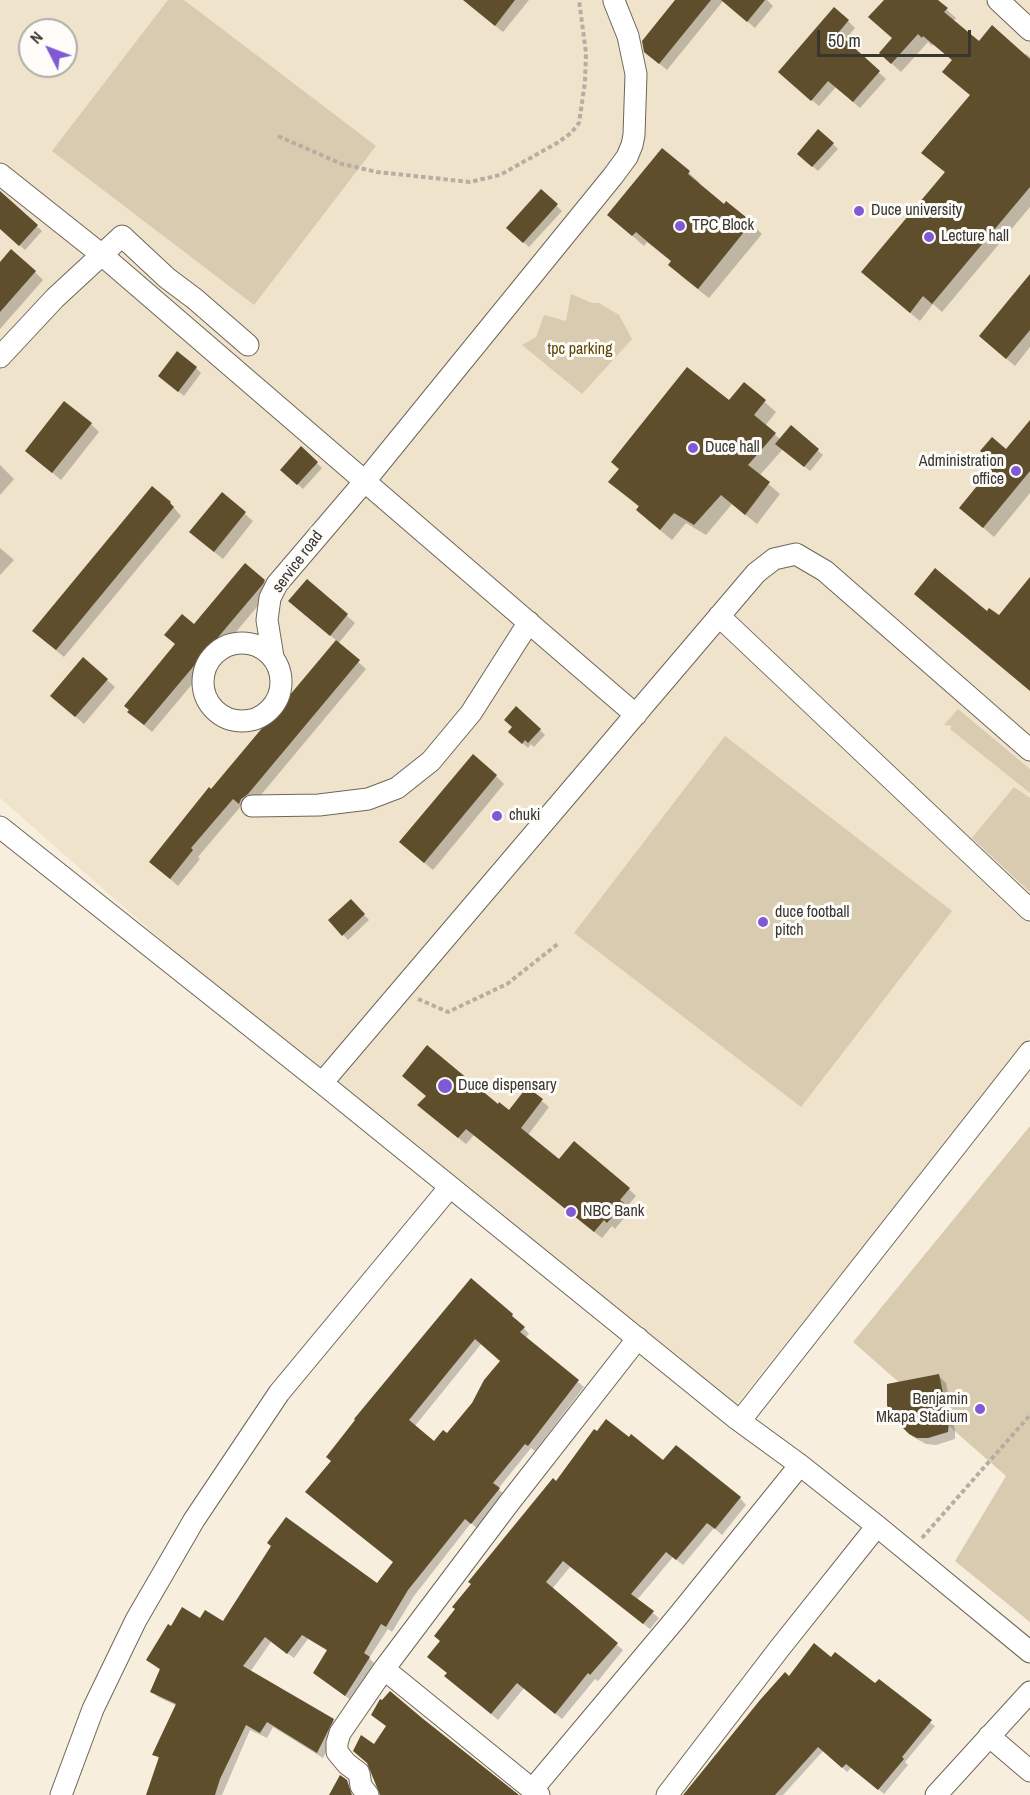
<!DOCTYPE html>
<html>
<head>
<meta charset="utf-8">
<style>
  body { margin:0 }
  #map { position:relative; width:1030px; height:1795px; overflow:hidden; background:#f7eede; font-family:"Archivo Narrow",sans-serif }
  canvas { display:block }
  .north { position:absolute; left:18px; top:18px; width:60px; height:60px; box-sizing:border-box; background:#fefcf9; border:2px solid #afada9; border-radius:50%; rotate:312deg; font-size:16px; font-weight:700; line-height:24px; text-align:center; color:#393630 }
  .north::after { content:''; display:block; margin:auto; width:21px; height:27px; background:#7f5ad4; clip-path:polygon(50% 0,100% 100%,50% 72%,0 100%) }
  .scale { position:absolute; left:817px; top:30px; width:154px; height:27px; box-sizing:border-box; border:3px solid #393630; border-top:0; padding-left:8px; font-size:18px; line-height:21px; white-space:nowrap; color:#393630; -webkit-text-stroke:4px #fefcf9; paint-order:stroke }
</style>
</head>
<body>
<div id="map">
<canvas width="1030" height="1795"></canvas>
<div class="north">N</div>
<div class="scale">50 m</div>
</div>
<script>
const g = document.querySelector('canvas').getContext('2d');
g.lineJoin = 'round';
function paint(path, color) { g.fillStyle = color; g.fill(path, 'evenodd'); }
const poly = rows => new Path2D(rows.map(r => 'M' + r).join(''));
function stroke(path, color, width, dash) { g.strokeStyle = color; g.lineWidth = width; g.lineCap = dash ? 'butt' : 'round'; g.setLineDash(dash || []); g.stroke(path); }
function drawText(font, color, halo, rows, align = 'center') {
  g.font = font + ' "Archivo Narrow",sans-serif'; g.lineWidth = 6; g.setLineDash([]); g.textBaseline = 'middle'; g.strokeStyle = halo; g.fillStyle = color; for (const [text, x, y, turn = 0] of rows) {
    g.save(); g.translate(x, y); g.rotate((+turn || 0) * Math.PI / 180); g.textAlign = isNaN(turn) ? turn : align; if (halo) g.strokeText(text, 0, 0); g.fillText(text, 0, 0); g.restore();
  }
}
paint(poly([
  [0,0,1030,0,1030,1038,737,1404,659,1341,582,1287,199,973,0,798],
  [30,30,66,30,66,66,30,66]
]), '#efe3cc');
paint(poly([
  [168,0,184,0,376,146,254,305,52,151],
  [571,294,592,303,599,303,619,315,632,339,582,394,522,345,536,337,544,315,566,321],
  [958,709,1030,769,1030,793,950,729,952,726,944,725],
  [725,736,952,911,801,1107,574,933],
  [1014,787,1030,798,1030,892,972,838],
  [1030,1126,1030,1622,955,1561,1006,1476,853,1342]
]), '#d9cbb0');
paint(poly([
  [482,0,529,0,503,32,483,16],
  [677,0,767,0,773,6,755,28,723,1,667,70,654,59],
  [886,0,936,0,956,18,953,22,979,43,1024,56,1026,54,1030,57,1030,207,942,312,933,304,920,321,872,281,946,173,932,162,971,96,944,72,953,61,933,44,932,46,928,42,901,72,890,62,893,39],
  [848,21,855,28,844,41,886,79,860,108,836,87,819,106,787,79],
  [833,144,838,149,818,171,804,159],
  [662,150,689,173,700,183,698,185,724,206,751,223,762,234,709,298,681,276,672,262,647,242,644,246,609,215],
  [541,191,562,211,529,247,508,228],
  [0,193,42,231,25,250,0,228],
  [0,265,35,272,43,280,0,329],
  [1030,277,1030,347,1015,366,989,344],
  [196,368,201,373,184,396,165,381],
  [744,384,776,412,765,426,780,439,791,427,823,455,810,471,783,449,759,476,780,494,757,524,732,504,706,535,686,523,672,540,649,521,638,510,640,508,610,482,730,403],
  [1030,422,1030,493,994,537,961,508,996,465,982,451,1006,451],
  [91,424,99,432,61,480,27,451],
  [302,449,322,468,303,489,282,470],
  [0,465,14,479,0,495],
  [152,488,170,503,181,516,64,657,42,639],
  [222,494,253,521,223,559,199,540],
  [0,548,14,560,0,575],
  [264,581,272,589,152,732,137,719,194,627],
  [307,581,355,623,338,644,366,669,255,802,248,810,241,806,198,857,200,859,178,886,151,862,337,641,298,609],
  [107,680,115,687,84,724,60,703],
  [540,730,545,735,534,747,531,744,528,748,510,732],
  [496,776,504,784,433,870,409,850],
  [351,901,369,920,348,940,330,920],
  [527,1089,549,1107,528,1135,559,1161,629,1189,636,1196,626,1208,630,1211,615,1229,612,1226,602,1238,474,1135,466,1144,426,1112,498,1106,509,1112],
  [472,1280,518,1321,529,1334,525,1338,584,1387,535,1451,531,1448,498,1489,505,1495,478,1529,471,1523,414,1596,392,1632,388,1629,369,1658,375,1664,352,1701,321,1678,328,1651,308,1639,294,1658,271,1642,250,1672,333,1721,339,1726,323,1758,273,1727,267,1738,250,1730,222,1795,148,1795,159,1759,154,1754,177,1706,158,1697,152,1691,161,1671,148,1660,172,1628,201,1620,224,1623,378,1585,395,1563,313,1498],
  [482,1343,502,1362,481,1392,447,1435,434,1443,415,1426],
  [938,1375,946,1383,955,1430,955,1439,936,1445,926,1444,913,1437,905,1429],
  [664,1462,740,1498,746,1505,722,1535,714,1528,683,1565,673,1557,637,1600,659,1618,650,1629,570,1567,552,1589,623,1650,598,1681,595,1679,562,1719,524,1688,498,1720,453,1682,556,1483],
  [832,1659,875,1685,935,1726,905,1762,908,1765,884,1794,852,1767,847,1772,824,1750,783,1795,685,1795,789,1678]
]), '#0003');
paint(poly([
  [463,0,515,0,495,26],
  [675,0,711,0,659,64,644,52,642,41],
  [721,0,765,0,747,22],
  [884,0,938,0,948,8,944,12,979,41,992,25,1030,59,1030,187,932,304,923,296,910,313,861,272,945,172,921,153,970,95,942,72,952,60,923,36,922,38,918,34,891,64,879,53,892,38,868,17],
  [834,7,849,20,838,33,880,71,853,102,828,81,811,101,778,72],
  [818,129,834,143,812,167,797,154],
  [662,148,690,171,688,174,724,204,726,201,752,222,698,289,668,265,671,261,649,243,636,232,632,236,607,215],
  [541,189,558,204,523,243,506,228],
  [0,191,38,225,19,246,0,229],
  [11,249,36,271,0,312,0,262],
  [1030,274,1030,330,1006,359,979,336],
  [177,351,197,367,178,392,158,376],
  [687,367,729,400,744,382,766,400,754,415,776,433,748,465,770,482,745,515,721,495,694,525,674,513,660,530,636,510,639,506,608,482,619,469,611,462],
  [64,401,92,423,52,473,25,451],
  [1030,420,1030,471,983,528,959,508,995,464,980,451,992,437,1006,449],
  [791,425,819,449,804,467,775,444],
  [301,446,318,462,297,485,280,470],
  [152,486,171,502,170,503,174,507,56,650,32,631],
  [222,492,246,512,214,552,189,532],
  [245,563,265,580,263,584,144,725,127,712,129,710,124,706,175,644,164,635,182,614,194,624],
  [935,568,987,611,989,608,999,615,1030,577,1030,691,914,594],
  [307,579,348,614,330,636,288,601],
  [336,640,360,660,248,794,241,799,239,804,233,799,191,848,193,850,170,879,149,862,209,787,211,789],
  [83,657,108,679,75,717,50,696],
  [516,706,541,729,528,743,525,740,522,744,508,732,512,727,504,720],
  [473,754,497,775,424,863,399,842],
  [351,899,365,914,342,936,328,920],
  [427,1045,498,1104,499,1102,509,1110,527,1087,543,1099,521,1128,559,1159,574,1141,630,1188,620,1200,624,1203,607,1223,604,1220,594,1232,466,1129,458,1138,417,1105,426,1096,402,1076],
  [471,1278,513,1314,512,1316,525,1327,520,1332,579,1380,528,1446,525,1444,493,1483,500,1488,471,1524,465,1519,408,1590,386,1627,381,1624,364,1653,370,1657,345,1696,313,1673,327,1650,302,1635,287,1654,265,1637,243,1666,334,1719,317,1753,267,1722,260,1733,246,1725,220,1779,215,1795,146,1795,159,1757,152,1755,176,1704,150,1692,160,1669,146,1660,168,1624,171,1626,182,1607,200,1618,205,1610,223,1621,271,1546,267,1543,286,1517,377,1583,393,1562,305,1492,331,1461,326,1457,355,1420,354,1419],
  [475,1339,500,1361,484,1380,472,1403,447,1433,443,1430,434,1441,409,1420],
  [939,1374,949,1422,948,1432,928,1438,917,1438,909,1434,890,1415,887,1405,887,1384],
  [606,1419,629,1437,631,1434,663,1460,676,1445,741,1497,715,1529,707,1523,676,1560,666,1552,631,1594,654,1611,643,1624,563,1561,546,1582,618,1643,590,1675,588,1673,555,1714,517,1683,491,1714,444,1676,447,1673,427,1657,440,1641,434,1636,455,1609,452,1607,471,1584,468,1582,553,1478,556,1481,594,1429,597,1431],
  [814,1643,831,1657,835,1652,875,1683,879,1679,932,1720,902,1757,904,1759,878,1790,846,1764,842,1768,818,1747,775,1795,683,1795,760,1700,785,1672,789,1676],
  [390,1691,422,1718,519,1795,380,1795,367,1763,353,1751,361,1735,374,1744,386,1726,371,1715,380,1699,382,1700],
  [340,1775,347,1780,352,1795,329,1795]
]), '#5e4e2c');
const minor = poly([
  [998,0,1030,30],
  [0,174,102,255,636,715],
  [0,357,55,298,122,236,167,278,195,299,248,345],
  [719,616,1030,910],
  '203 682a39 39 0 1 1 78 0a39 39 0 1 1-78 0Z',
  [273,657,267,620,270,598,277,584,365,481,613,176,627,157,632,145,634,135,636,74,628,36,614,1],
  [252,806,319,805,368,799,397,788,431,761,471,713,529,622],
  [0,827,322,1083,737,1419,800,1465,877,1526,1030,1652],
  [322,1083,756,573,774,559,796,554,825,571,1030,750],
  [740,1421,1030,1052],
  [384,1669,539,1795],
  [989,1736,1030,1771],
  [532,1790,678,1616,800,1465],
  [61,1795,93,1709,136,1620,194,1520,279,1393,449,1188],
  [368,1795,361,1786,359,1773,347,1764,337,1752,337,1743,340,1733,384,1669,509,1503,638,1338],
  [667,1795,779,1649,877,1526],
  [936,1795,1030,1692]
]);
stroke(minor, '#6e6758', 23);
stroke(poly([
  [278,136,342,164,377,172,470,182,500,175,557,143,571,133,579,123,585,82,586,53,579,0],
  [418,999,448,1012,507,984,559,943],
  [922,1538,1030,1415]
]), '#b5aea1', 4, [4.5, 3]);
stroke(minor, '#fff', 21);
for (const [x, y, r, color] of [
  [859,211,6,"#7f5ad4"],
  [680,226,6,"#7f5ad4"],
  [929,237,6,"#7f5ad4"],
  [693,448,6,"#7f5ad4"],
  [1016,471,6,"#7f5ad4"],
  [497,816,6,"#7f5ad4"],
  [763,922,6,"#7f5ad4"],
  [445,1086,8,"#7f5ad4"],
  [571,1212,6,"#7f5ad4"],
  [980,1409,6,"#7f5ad4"]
]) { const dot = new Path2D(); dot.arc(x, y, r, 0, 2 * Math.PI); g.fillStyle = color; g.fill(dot); stroke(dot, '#fefcf9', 2); }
drawText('16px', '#393630', '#fefcf9', [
  ["Duce university",871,211],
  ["TPC Block",692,226],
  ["Lecture hall",941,237],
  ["Duce hall",705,448],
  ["Administration",1004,462,"right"],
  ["office",1004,480,"right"],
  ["chuki",509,816],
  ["duce football",775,913],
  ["pitch",775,931],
  ["Duce dispensary",458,1086],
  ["NBC Bank",583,1212],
  ["Benjamin",968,1400,"right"],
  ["Mkapa Stadium",968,1418,"right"]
], 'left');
drawText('16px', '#5f4500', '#fefcf9', [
  ["tpc parking",580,350]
]);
drawText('16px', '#393630', '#fefcf9', [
  ["service road",298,562,-53]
]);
</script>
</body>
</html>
